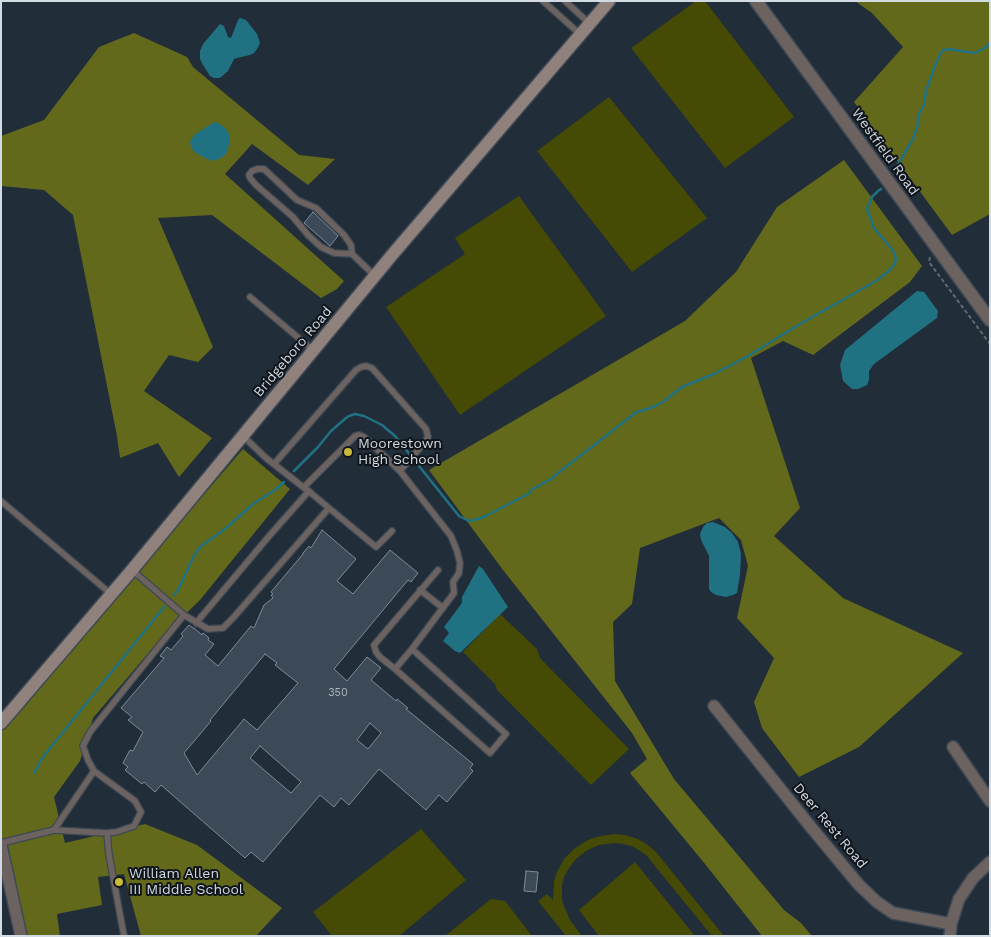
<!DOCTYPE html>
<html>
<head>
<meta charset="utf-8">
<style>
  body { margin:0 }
  #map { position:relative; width:991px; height:937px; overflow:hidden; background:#212d39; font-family:"Work Sans",sans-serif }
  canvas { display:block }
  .frame { position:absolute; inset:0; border:2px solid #d2dae2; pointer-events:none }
</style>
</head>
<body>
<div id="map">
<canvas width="991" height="937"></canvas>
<div class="frame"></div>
</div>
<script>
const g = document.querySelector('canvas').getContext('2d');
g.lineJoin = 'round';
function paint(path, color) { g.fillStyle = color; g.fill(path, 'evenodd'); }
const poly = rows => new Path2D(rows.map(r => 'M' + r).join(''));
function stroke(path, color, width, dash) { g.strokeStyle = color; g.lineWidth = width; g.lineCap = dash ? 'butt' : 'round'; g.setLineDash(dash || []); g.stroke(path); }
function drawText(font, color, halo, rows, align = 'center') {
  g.font = font + ' "Work Sans",sans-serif'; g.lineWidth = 4; g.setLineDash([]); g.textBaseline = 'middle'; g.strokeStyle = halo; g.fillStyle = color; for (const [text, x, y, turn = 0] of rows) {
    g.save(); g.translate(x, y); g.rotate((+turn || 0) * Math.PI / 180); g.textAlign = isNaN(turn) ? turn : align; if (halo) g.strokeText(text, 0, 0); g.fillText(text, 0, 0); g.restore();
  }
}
paint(poly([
  [696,1,705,1,794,117,725,168,631,48],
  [609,97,707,218,632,272,537,151],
  [519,196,606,316,460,415,386,307,465,254,455,238],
  [500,614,537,649,540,658,629,749,591,785,497,690,495,684,463,652],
  [421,829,466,880,399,936,332,936,313,912],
  [614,834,625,835,638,839,648,845,656,852,724,936,712,936,646,855,634,847,624,844,614,843,599,845,586,851,576,859,569,868,564,877,562,885,562,901,570,920,582,936,566,936,538,901,547,894,553,900,554,881,557,872,564,859,573,850,581,844,590,839,601,836],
  [635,862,695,936,599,936,579,910],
  [491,899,505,901,532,936,445,936]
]), '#454a04');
paint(poly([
  [855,1,990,1,990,214,952,235,854,102,903,47,872,13],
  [134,33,187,57,193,67,299,155,335,159,308,185,252,144,225,174,344,281,337,289,321,298,212,215,158,218,213,347,198,362,169,355,144,391,212,438,179,477,158,443,120,458,117,436,73,215,44,190,1,186,1,136,44,120,99,47],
  [844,160,922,266,910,282,813,355,783,341,751,358,800,508,774,536,843,598,963,653,859,747,799,777,762,728,754,702,774,658,737,618,748,566,741,540,719,518,640,548,632,604,613,622,615,681,674,779,784,910,801,923,812,936,762,936,705,864,630,773,647,759,632,733,503,570,429,470,685,321,736,272,777,207],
  [243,449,290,489,200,600,163,636,93,718,80,761,54,797,65,843,145,824,197,845,282,908,256,936,141,936,124,874,98,877,102,905,57,914,60,936,20,936,1,849,1,730]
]), '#63691b');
paint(poly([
  [240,18,246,20,257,34,260,43,257,49,254,53,250,55,237,58,234,59,228,71,220,78,214,78,210,76,203,65,200,59,200,51,203,44,220,24,224,26,228,37,231,38,238,20],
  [215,122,220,124,226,129,229,134,230,141,227,152,224,156,219,159,213,161,207,159,194,152,191,147,190,142,194,135,211,124],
  [917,291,924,292,938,311,937,318,874,364,869,371,869,380,867,385,858,389,852,389,843,381,840,365,845,350],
  [713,522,725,527,732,533,738,542,741,554,740,575,737,593,733,595,726,597,716,595,711,592,709,589,709,556,701,540,700,534,703,527,707,523],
  [479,566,483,569,508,607,460,653,455,651,443,641,449,633,444,627,462,603,462,597]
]), '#207282');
stroke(poly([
  [894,171,913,139,918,124,918,116,924,105,926,91,936,63,942,51,948,49,975,53,985,48,990,43],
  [294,471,318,447,331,431,346,418,349,416,355,414,364,416,382,425,395,436,459,516,469,521,478,519,486,516,530,493,531,490,551,479,558,473,593,446,635,413,653,407,663,402,673,394,682,387,714,374,748,356,800,324,876,281,890,270,895,263,896,258,892,249,874,228,867,209,872,197,878,191,881,189],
  [174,595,178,590,194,556,201,546,225,529,253,504,275,490,284,482],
  [34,773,43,757,164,607]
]), '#207282', 2.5);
const building = poly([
  [313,212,338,236,330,246,304,223,313,212],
  [322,530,356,559,337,581,353,594,390,550,418,573,411,582,408,580,334,669,347,681,367,657,381,668,371,680,396,701,397,699,408,708,406,709,473,764,470,768,473,771,447,802,439,795,426,810,379,769,349,805,341,798,334,807,320,795,263,862,251,852,245,858,161,785,155,792,144,782,142,784,125,770,128,767,123,763,130,750,133,751,143,732,128,720,132,717,121,708,164,658,160,656,167,647,171,650,183,636,181,634,189,625,193,628,194,628,202,635,203,633,209,638,208,640,214,644,205,655,218,666,251,626,254,628,264,605,273,598,271,595,273,594,271,592,303,554,303,553,309,546,311,548,322,530],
  [265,654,277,663,275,665,298,683,257,730,244,719,197,775,184,753,211,721,210,720,265,654],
  [370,723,381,733,368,749,357,740,370,723],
  [260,746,301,782,291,793,250,758,260,746],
  [526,871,538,872,536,892,524,891,526,871]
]);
paint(building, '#3c4956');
stroke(building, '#7e8b9b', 1);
const service = poly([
  [543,1,581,35],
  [565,1,590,24],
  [352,254,334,253,321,247,308,235,293,217,256,185,250,178,249,175,252,171,257,169,264,169,297,200,316,208,344,235,351,245,352,254,375,276],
  [250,297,314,351],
  [243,436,266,458,312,494,376,547,392,531],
  [274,464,356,370,361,367,366,366,372,368,426,429,428,437,425,442,400,471],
  [304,487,355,436,359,435,364,437,400,471,451,536,457,551,460,563,459,573,453,582,454,593,412,649,395,669,490,753,506,734,412,649],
  [1,501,111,594],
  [132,570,184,615,208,629,223,628,233,618,329,508],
  [420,590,443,608],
  [196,623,270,535,309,491],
  [395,669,380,657,376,652,374,645,438,570],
  [54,830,94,771],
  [107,833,109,855,124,936],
  [1,843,54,830,107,833,116,832,134,826,141,812,135,801,94,771,88,760,83,746,90,732,184,615]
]);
const minor = poly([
  [714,706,810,826,859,885,877,902,893,913,951,924],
  [953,747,990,801],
  [1,845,21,936],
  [950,936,951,924,959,899,973,878,990,862]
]);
const tertiary = poly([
  [756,1,990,320]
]);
const secondary = poly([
  [1,723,132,570,392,255,609,1]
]);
stroke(service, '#3d4954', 8);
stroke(minor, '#3d4954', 14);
stroke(tertiary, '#3d4954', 15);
stroke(secondary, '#3d4954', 15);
stroke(poly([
  [930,257,929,262,990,344]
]), '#5f6a74', 2, [4, 2.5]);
stroke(service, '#6c6260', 5.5);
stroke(minor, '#6c6260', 11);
stroke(tertiary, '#6c6260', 12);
stroke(secondary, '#90817d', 12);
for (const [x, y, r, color] of [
  [348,452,5,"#c9ba3a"],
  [119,882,5,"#c9ba3a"]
]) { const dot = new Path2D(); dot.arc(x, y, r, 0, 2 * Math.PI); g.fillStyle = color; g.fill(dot); stroke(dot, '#0f151a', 2); }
drawText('11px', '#acb6bf', null, [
  ["350",338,693]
]);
drawText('14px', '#d2dae2', '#0f151a', [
  ["Westfield Road",885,152,54],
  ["Bridgeboro Road",293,352,-50],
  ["Deer Rest Road",830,826,50]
]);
drawText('14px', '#d2dae2', '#0f151a', [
  ["Moorestown",358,444],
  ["High School",358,460],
  ["William Allen",129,874],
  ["III Middle School",129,890]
], 'left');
</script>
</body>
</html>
